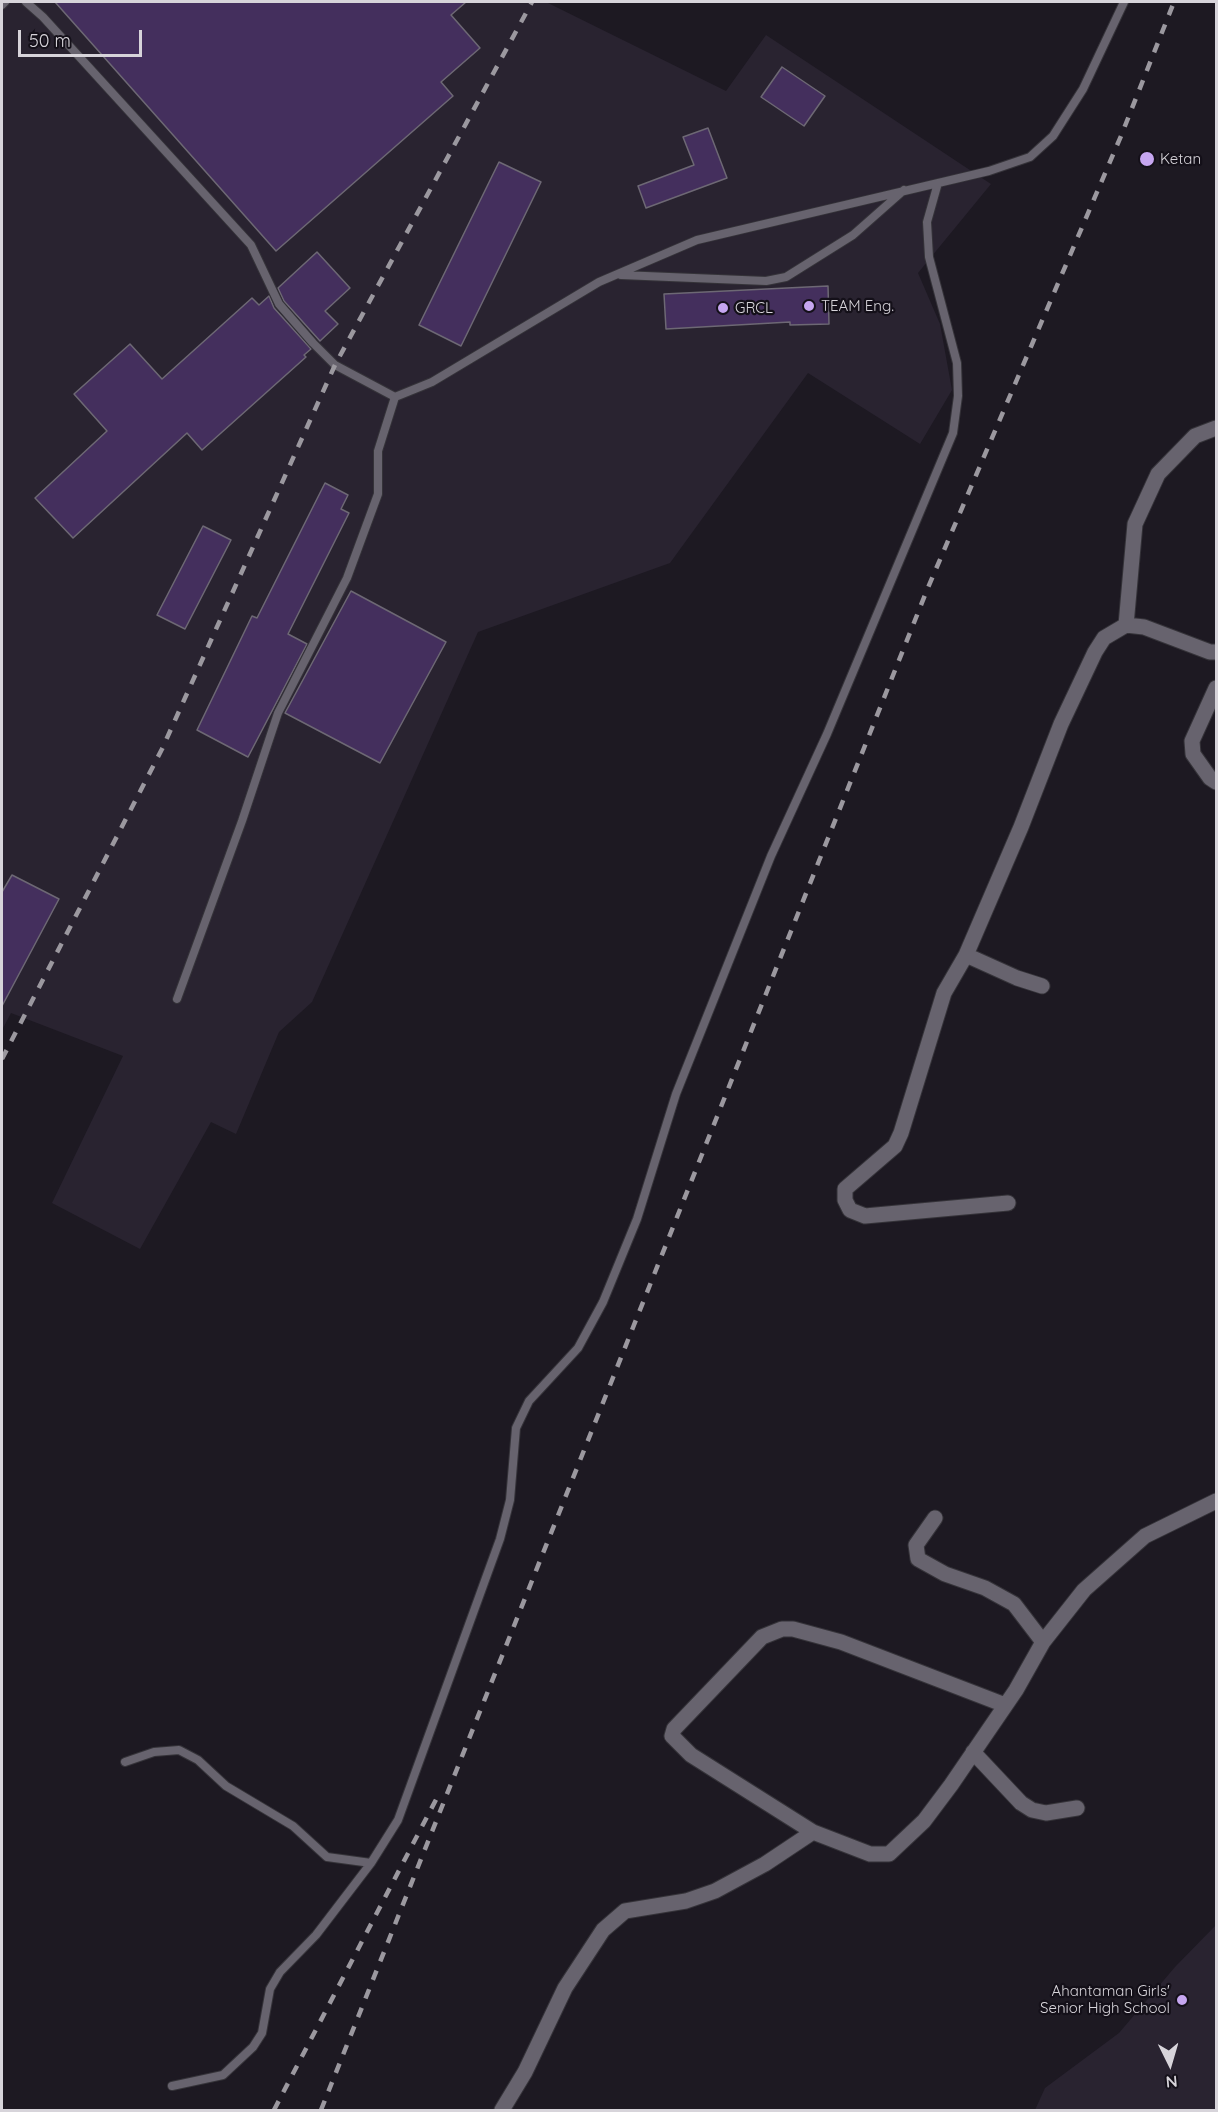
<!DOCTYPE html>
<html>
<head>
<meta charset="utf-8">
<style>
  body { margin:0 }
  #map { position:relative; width:1218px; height:2112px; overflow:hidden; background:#1d1922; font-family:Quicksand,sans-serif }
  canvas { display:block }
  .frame { position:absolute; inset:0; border:3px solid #d7d4da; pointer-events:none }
  .north { position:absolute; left:1140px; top:2034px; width:60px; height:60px; -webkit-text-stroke:4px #141019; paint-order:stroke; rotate:175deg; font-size:16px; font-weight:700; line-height:24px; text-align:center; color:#d7d4da }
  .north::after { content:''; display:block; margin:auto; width:21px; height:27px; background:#d7d4da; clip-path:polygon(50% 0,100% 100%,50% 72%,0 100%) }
  .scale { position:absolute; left:18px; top:30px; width:124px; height:27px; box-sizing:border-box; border:3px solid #d7d4da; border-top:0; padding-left:8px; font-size:18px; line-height:21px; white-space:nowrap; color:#d7d4da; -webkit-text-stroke:4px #141019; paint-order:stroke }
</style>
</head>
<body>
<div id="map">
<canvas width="1218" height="2112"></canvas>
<div class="frame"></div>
<div class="north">N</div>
<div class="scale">50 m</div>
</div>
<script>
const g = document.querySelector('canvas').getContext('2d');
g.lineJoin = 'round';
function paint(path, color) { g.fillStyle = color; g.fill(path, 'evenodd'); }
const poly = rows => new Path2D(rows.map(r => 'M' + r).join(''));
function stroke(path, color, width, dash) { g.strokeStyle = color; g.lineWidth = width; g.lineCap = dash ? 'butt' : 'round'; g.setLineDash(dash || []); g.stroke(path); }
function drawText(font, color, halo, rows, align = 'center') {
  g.font = font + ' Quicksand,sans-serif'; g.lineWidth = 4.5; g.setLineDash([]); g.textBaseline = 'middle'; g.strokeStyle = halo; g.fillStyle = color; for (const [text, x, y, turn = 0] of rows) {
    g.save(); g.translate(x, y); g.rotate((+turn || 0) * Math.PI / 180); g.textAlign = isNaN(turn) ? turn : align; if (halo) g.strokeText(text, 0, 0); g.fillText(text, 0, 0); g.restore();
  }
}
paint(poly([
  [2,2,546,2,726,91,766,35,991,184,918,273,940,324,952,390,920,444,808,373,670,563,478,632,312,1002,279,1032,236,1134,211,1122,140,1249,52,1203,123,1056,11,1013,2,1030],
  [1216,1925,1216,2110,1035,2110,1045,2088,1119,2033,1175,1967]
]), '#292330');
const building = poly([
  [55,2,466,2,451,15,480,48,441,82,453,96,276,251,55,2],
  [782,67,825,96,804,126,761,97,782,67],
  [708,128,727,178,646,208,638,186,694,165,683,137,708,128],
  [499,162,541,182,461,346,419,325,499,162],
  [317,252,350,288,325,311,338,324,320,341,284,301,278,288,317,252],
  [828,286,829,324,790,325,790,322,666,329,664,294,828,286],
  [269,296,274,308,311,349,304,355,306,357,202,450,187,433,73,538,35,498,107,431,74,394,130,344,162,379,252,298,259,305,269,296],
  [325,483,348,495,341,509,349,513,288,634,307,644,248,757,197,730,252,616,257,618,325,483],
  [203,526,231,540,185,629,157,615,203,526],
  [351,591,446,642,380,763,285,713,351,591],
  [12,875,59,899,2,1006,2,892,12,875]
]);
paint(building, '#442f5d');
stroke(building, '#6d6874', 1.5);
const service = poly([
  [26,2,43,17,251,245,279,304,313,343,335,365,395,397,432,382,599,282,697,240,989,171,1030,157,1053,136,1083,89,1124,2],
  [2,5,5,2],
  [621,275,766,281,786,277,853,235,904,190],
  [177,999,242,821,278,713,347,578,378,494,378,451,395,397],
  [125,1762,154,1752,179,1750,198,1760,226,1786,293,1826,327,1857,371,1863],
  [172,2086,223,2075,253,2047,262,2033,270,1989,280,1972,316,1935,371,1863,398,1820,500,1539,510,1500,516,1428,529,1401,578,1348,603,1302,637,1219,676,1094,771,856,827,734,953,433,958,396,957,363,929,257,927,222,938,183]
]);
const minor = poly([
  [1126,625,1135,524,1158,474,1195,436,1216,428],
  [1216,688,1192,741,1193,754,1210,778,1216,782],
  [966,955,1017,978,1042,986],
  [1008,1203,865,1216,850,1210,845,1200,845,1189,895,1146,901,1133,944,993,966,955,1021,827,1061,724,1095,652,1104,638,1126,625,1144,627,1210,652,1216,652],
  [935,1518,916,1545,918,1559,945,1574,985,1588,1014,1604,1043,1642],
  [1005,1705,841,1642,793,1629,782,1629,762,1637,674,1729,672,1736,691,1755,813,1832,870,1854,889,1854,924,1821,951,1785,1016,1690,1043,1642,1084,1590,1145,1536,1216,1501],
  [973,1752,1021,1803,1032,1810,1046,1813,1077,1808],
  [502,2110,525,2072,565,1988,603,1930,625,1911,686,1901,715,1891,765,1864,813,1832]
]);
stroke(service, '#353339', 10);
stroke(minor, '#353339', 17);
stroke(service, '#67636e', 8);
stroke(minor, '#67636e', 15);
stroke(poly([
  [2,1059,162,749,335,365,532,2],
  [274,2110,440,1792],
  [321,2110,927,590,1121,136,1174,2]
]), '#9b989f', 4.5, [10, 10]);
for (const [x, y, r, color] of [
  [1147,159,8,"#c6a6f0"],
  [809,306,6,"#c6a6f0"],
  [723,308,6,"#c6a6f0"],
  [1182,2000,6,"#c6a6f0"]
]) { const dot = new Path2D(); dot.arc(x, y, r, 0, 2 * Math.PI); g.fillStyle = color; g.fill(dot); stroke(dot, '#141019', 2); }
drawText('15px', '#d7d4da', '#141019', [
  ["Ketan",1160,159],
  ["TEAM Eng.",821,306],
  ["GRCL",735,308],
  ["Ahantaman Girls'",1170,1991,"right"],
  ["Senior High School",1170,2008,"right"]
], 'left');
</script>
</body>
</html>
